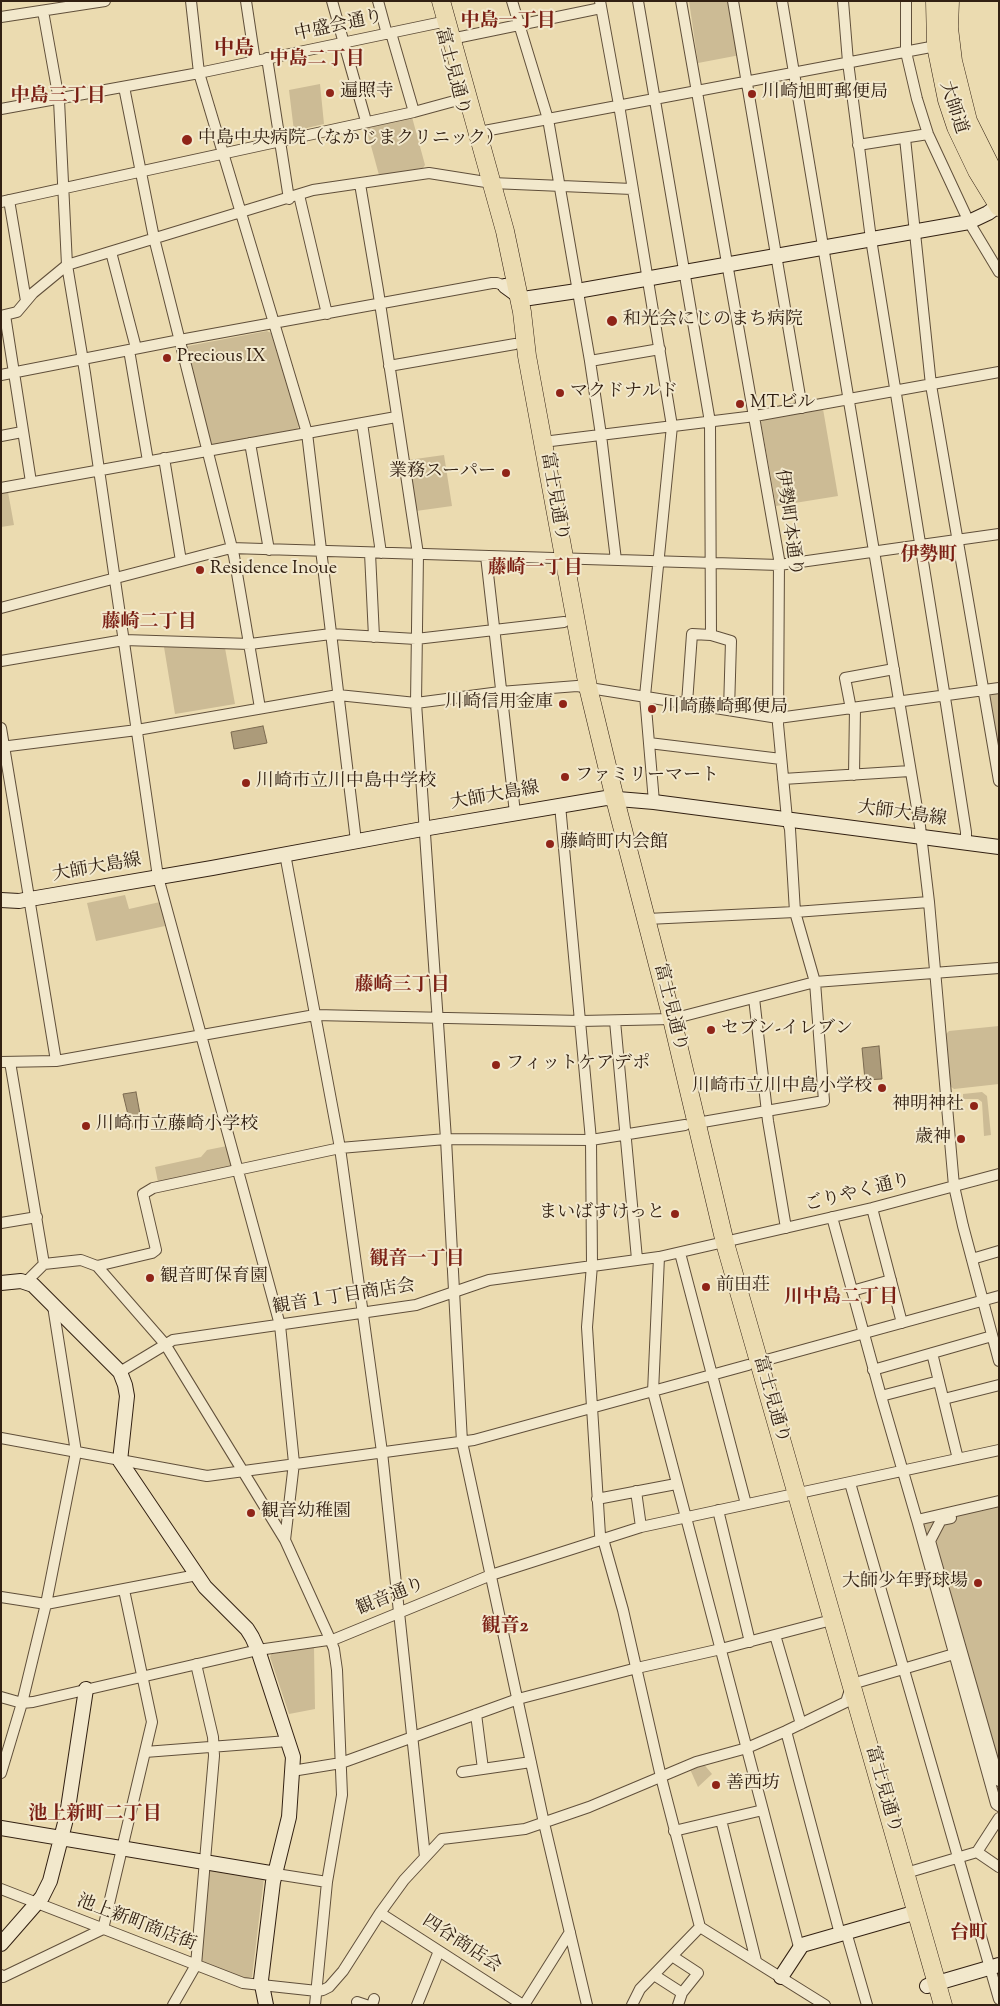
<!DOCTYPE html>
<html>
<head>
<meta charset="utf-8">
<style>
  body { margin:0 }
  #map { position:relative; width:1000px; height:2006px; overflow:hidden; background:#ebdbb0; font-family:"Sorts Mill Goudy",serif }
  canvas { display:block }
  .frame { position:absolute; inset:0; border:2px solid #322012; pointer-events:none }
</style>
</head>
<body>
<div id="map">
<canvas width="1000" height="2006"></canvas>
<div class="frame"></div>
</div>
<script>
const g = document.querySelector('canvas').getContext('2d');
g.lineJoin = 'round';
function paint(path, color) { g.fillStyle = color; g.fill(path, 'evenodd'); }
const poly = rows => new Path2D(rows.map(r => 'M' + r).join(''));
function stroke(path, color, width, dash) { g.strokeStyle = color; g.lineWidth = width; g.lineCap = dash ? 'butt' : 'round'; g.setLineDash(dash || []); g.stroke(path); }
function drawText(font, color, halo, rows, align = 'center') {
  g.font = font + ' "Sorts Mill Goudy","Noto Serif JP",serif'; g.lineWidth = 4; g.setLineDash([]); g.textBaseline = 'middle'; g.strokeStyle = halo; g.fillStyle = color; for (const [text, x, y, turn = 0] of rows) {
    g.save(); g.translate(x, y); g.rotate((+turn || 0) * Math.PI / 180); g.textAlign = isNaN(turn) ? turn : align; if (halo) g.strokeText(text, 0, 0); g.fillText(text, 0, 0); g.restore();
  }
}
paint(poly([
  [689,1,731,1,740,55,698,63],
  [320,84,324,124,294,131,289,90],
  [412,117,425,165,423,168,379,175,365,124],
  [267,331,271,333,300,425,297,429,214,445,210,443,187,349,188,346],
  [823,409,838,496,776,506,761,422,763,419],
  [444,455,452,506,416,511,408,460],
  [8,492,14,525,1,527,1,493],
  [164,647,225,648,235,704,175,714],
  [999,693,999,759,989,697,991,694],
  [125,895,129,909,160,902,165,926,96,941,87,903],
  [999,1026,999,1084,954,1089,950,1086,946,1034,949,1031],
  [982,1092,987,1096,991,1135,984,1136,982,1102,978,1099,963,1099,963,1094],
  [227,1146,232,1163,230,1167,158,1182,155,1167,201,1157,207,1150],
  [999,1504,999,1796,922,1524],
  [314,1647,315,1709,289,1714,270,1657,271,1654],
  [702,1762,712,1774,698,1787,689,1767],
  [209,1868,264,1878,252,1977,248,1978,242,1978,203,1963,201,1959]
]), '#ccbb95');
const water = poly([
  [263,726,267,743,234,749,231,732,263,726],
  [879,1046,882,1079,865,1080,862,1048,879,1046],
  [136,1092,142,1125,131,1127,123,1094,136,1092]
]);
paint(water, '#ac9b7a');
stroke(water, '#7b6a50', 1);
const street = poly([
  [191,1,199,73,307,433,356,841],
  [246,1,255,61],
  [332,1,366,121],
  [378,1,387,34],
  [512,1,548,119,590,361,601,435,616,560],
  [600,1,619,105,672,426,645,696,654,802],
  [638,1,710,422,711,635],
  [681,1,779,559,778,724,787,819,790,829,795,912,815,982,824,1101,697,1123],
  [733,1,802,408],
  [782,1,920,826,929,902,954,1186,963,1226,999,1361],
  [843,1,848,62,871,239,946,704,966,832,966,843],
  [906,1,906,52,917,99,928,134,969,222,999,272],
  [43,11,59,100,67,265,85,373,158,877,280,1325,294,1463,285,1540],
  [1,17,105,1],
  [391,33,414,112],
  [451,39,601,8],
  [267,58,289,199],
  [124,87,154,238,234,556,260,708],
  [1,109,199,73,447,21],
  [479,132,936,46],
  [905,138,931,385,999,781],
  [858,145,928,134],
  [360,184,378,290,418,554,416,703,446,1139,462,1442,544,1823,587,2005],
  [299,195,327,314],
  [9,200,26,301],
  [1,202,414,112,458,100],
  [111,252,136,348],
  [5,315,31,482],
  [1,316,17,312,33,293,67,265,313,190,429,173,492,183,632,189],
  [129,350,148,461],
  [590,361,660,349],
  [389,366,515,344],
  [1,375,180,340,492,283,497,283,505,286],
  [362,423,381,553],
  [1,436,22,432],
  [543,442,755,416,999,372],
  [250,443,269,550],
  [164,458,181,561],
  [1,488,396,417],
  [370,553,374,637],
  [486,556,515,813],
  [1,608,231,548,779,565,999,534],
  [1,661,124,640,250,644,331,634,416,639,564,622],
  [687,703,692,634,711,635,731,641,729,710],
  [851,709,845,678,894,669],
  [1,728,56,1061],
  [649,743,781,759],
  [1,747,137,730,338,695,416,703,500,692,577,686,778,718,999,688],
  [854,775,855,708],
  [783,779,910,771],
  [560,805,591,1140,592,1265,587,1327,600,1535,603,1539,623,1610,661,1777,700,1927],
  [285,854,340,1148,382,1452,425,1857],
  [647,919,795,912,929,902],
  [754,998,768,1121,786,1228],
  [615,1021,637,1259],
  [1,1062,56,1061,315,1015,581,1021,672,1019,815,982,999,968],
  [10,1062,44,1264],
  [872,1208,902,1323],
  [832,1217,881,1396,917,1520],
  [1,1223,37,1217],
  [680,1253,746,1504],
  [659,1257,653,1392,799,1947],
  [972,1259,999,1251],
  [97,1266,152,1253,156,1250,143,1194,153,1188,340,1148,446,1139,591,1140,685,1125],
  [26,1282,44,1264,81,1260,97,1266,165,1344,285,1540,330,1639,334,1649,337,1670,342,1795,327,1882,315,2005],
  [852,1291,891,1280],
  [932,1353,958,1459],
  [759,1362,999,1296],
  [873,1370,992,1336],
  [120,1372,173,1340,416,1305,489,1280,659,1257,872,1208,999,1174],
  [881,1396,939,1381],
  [944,1399,999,1385],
  [1,1438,207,1476,474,1440,748,1365],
  [850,1483,999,1999],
  [636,1491,641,1527],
  [597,1499,676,1484],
  [999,1501,917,1520,996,1804,999,1806],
  [718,1510,750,1642],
  [951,1518,941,1520,930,1541,999,1781],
  [1,1597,46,1604,197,1575],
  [775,1635,801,1724],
  [1,1697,22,1703,33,1702,258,1650,335,1639,491,1575,641,1527,999,1450],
  [476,1714,483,1769],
  [786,1731,840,1934],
  [145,1752,288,1741],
  [292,1771,341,1763,518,1699,637,1668,721,1649,824,1622],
  [462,1772,531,1762],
  [1,1773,22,1703,46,1604,76,1452,53,1306],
  [721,1820,756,1961],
  [674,1831,763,1810],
  [977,1852,999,1867],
  [906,1873,977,1852,999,1818],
  [276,1874,327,1882],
  [1,1889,243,1983,317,1991,323,1990,329,1987,343,1971,380,1913,404,1880,442,1839,525,1829,589,1807,696,1762,747,1748,786,1731,846,1702,852,1684,954,1654],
  [380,1913,523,2005],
  [846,1932,867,2005],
  [672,1956,698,1973,682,1993,678,2005],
  [1,1975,3,1977,103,1929,152,1722,124,1590],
  [654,1975,682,1993],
  [357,2002,366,2005],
  [173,2005,196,1965,214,1756,213,1737,196,1664],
  [372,2005,374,1999],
  [417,2005,439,1951],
  [524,2005,570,1932],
  [632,2005,640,1989,700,1927,825,2005]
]);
const secondary = poly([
  [505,286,523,299,577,291,969,222,988,213,999,205],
  [1,900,19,901,30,899,212,868,417,830,606,798,654,802,999,847],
  [1,1283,21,1281,33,1285,120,1372,125,1385,127,1396,120,1461,205,1587,247,1629,252,1637,258,1650,293,1757,289,1817,273,1882,261,1980,266,2005],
  [1,1828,276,1874],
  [1,1944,42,1897,50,1881,67,1815,86,1689],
  [781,1977,802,1945,917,1912],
  [927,1986,999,1965]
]);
const highway = poly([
  [441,1,505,231,522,312,527,356,588,687,615,799,672,1019,725,1243,943,2005],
  [935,1,936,46,947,100,956,127,977,171,999,207],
  [950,1,949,28,953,61,968,121,999,183]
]);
stroke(street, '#604f3a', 12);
stroke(secondary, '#322012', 16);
stroke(highway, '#322012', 19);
stroke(street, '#f2e8cc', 10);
stroke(secondary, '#f2e8cc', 14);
stroke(highway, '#ebdbb0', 18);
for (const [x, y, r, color] of [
  [330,93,5,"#8f2418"],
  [752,94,5,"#8f2418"],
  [187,140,6,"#8f2418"],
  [612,321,6,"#8f2418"],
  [167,358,5,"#8f2418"],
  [560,393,5,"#8f2418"],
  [740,404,5,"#8f2418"],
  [506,473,5,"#8f2418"],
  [200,570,5,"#8f2418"],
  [563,704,5,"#8f2418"],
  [652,709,5,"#8f2418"],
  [565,777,5,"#8f2418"],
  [246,783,5,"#8f2418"],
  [550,844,5,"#8f2418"],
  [711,1030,5,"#8f2418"],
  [496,1065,5,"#8f2418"],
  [882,1088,5,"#8f2418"],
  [974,1106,5,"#8f2418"],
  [86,1126,5,"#8f2418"],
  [961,1139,5,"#8f2418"],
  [675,1214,5,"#8f2418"],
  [150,1278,5,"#8f2418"],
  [706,1287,5,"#8f2418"],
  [251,1513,5,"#8f2418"],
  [978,1583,5,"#8f2418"],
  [716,1785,5,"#8f2418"]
]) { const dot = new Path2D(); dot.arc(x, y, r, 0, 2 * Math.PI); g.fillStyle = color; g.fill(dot); stroke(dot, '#f2e8cc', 2); }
drawText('18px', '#322012', '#f2e8cc', [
  ["中盛会通り",339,27,-12],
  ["富士見通り",451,72,75],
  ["大師道",952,108,72],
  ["富士見通り",553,497,80],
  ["伊勢町本通り",787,523,82],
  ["大師大島線",495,797,-10],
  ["大師大島線",902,815,8],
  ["大師大島線",97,869,-10],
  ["富士見通り",669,1008,76],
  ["ごりやく通り",858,1194,-14],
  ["観音１丁目商店会",344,1298,-9],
  ["富士見通り",770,1400,74],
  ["観音通り",391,1598,-22],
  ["富士見通り",882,1790,74],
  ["池上新町商店街",136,1924,21],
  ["四谷商店会",461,1945,33]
]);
drawText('18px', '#322012', '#f2e8cc', [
  ["遍照寺",340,93],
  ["川崎旭町郵便局",762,94],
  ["中島中央病院（なかじまクリニック）",198,140],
  ["和光会にじのまち病院",623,321],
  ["Precious IX",177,358],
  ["マクドナルド",570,393],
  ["MTビル",750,404],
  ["業務スーパー",496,473,"right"],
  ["Residence Inoue",210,570],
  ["川崎信用金庫",553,704,"right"],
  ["川崎藤崎郵便局",662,709],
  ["ファミリーマート",575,777],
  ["川崎市立川中島中学校",256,783],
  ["藤崎町内会館",560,844],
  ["セブン-イレブン",721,1030],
  ["フィットケアデポ",506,1065],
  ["川崎市立川中島小学校",872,1088,"right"],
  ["神明神社",964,1106,"right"],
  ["川崎市立藤崎小学校",96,1126],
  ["歳神",951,1139,"right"],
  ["まいばすけっと",665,1214,"right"],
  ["観音町保育園",160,1278],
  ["前田荘",716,1287],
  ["観音幼稚園",261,1513],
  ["大師少年野球場",968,1583,"right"],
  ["善西坊",726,1785]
], 'left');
drawText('bold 19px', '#7a1f14', '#f2e8cc', [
  ["中島一丁目",508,23],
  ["中島二丁目",317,61],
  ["中島三丁目",58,98],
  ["伊勢町",929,557],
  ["藤崎一丁目",535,570],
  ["藤崎二丁目",149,624],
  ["藤崎三丁目",402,987],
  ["観音一丁目",417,1261],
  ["川中島二丁目",841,1299],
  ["観音2",505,1628],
  ["池上新町二丁目",95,1816],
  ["台町",969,1935]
]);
drawText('bold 20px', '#7a1f14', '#f2e8cc', [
  ["中島",234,51]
]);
</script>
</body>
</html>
